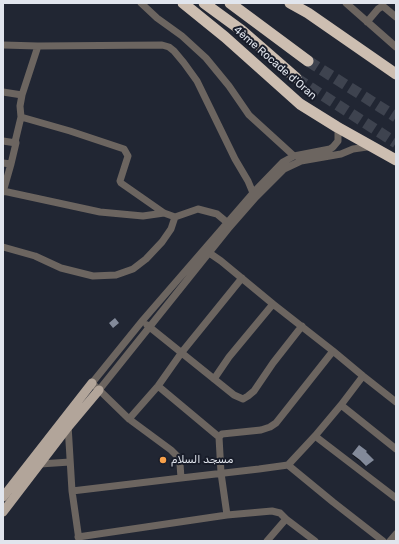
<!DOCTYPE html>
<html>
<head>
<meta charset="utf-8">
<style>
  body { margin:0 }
  #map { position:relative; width:399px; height:544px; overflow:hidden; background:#212633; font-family:Rubik,sans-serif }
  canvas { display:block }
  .frame { position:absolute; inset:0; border:4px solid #e1e5ed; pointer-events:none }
</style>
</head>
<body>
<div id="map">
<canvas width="399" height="544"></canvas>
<div class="frame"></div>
</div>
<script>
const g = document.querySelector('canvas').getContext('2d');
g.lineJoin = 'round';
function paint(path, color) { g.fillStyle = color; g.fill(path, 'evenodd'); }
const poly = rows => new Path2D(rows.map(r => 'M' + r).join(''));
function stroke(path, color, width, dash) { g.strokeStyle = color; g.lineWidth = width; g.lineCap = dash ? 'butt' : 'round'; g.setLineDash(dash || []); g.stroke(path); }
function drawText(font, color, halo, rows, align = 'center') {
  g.font = font + ' Rubik,Vazirmatn,sans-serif'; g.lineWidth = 4; g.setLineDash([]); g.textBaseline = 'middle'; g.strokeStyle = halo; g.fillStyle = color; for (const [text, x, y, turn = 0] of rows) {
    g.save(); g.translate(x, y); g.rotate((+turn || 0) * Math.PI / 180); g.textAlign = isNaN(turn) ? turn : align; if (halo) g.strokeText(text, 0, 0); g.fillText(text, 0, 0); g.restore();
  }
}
paint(poly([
  [359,447,368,462,365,466,359,460,358,460,352,455]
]), '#0007');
paint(poly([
  [115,318,119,323,113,328,109,323],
  [359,445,367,451,366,452,374,460,366,466,360,460,352,454]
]), '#838a9a');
stroke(poly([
  [308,61,396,117],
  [296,78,396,143]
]), '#3e434f', 11, [11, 5.5]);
stroke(poly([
  [141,3,157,18,182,36,206,58,229,86,249,115,294,156],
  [346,3,396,47],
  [367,22,378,9,381,7,384,7,396,17],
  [3,45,38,46,162,45,169,47,174,51,184,63,197,81,235,159,248,181,253,193],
  [3,92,22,95],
  [21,117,70,131,124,149,128,156,120,181,121,183,164,213,175,217,198,209,217,214,229,224],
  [3,141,16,143,11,164,3,192],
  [15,142,21,117,20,106,22,95,38,46],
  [3,163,11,164],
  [3,191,100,212,143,216,164,213],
  [3,247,35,256,61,268,93,276,116,275,133,269,146,259,162,242,171,229,175,217],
  [205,250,221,261,273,304,333,351,363,376,396,402],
  [147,325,234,395,243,399,248,396,254,391,273,363,302,326],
  [214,379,229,357,273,304],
  [158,386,219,437,222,434,261,430,270,427,276,423,333,351],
  [99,390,228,229,256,197,284,169,301,161,341,154,353,149,367,147,372,147],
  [341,405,396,449],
  [129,419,158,386,182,352,242,278],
  [68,425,72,491,79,540],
  [315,436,396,498],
  [219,437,221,473,227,515],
  [40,464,70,462],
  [288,465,333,502,383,541],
  [181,478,180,464,177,456,171,450,129,419,92,383,143,320,253,193,283,162,294,156,330,149,333,147,338,141,338,132,337,127],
  [72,491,181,478,259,469,288,465,315,436,341,405,363,376],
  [78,537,227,515,272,511,280,513,286,519,315,541],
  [267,541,286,519],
  [390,541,396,534]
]), '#6c6560', 7);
stroke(poly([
  [3,497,92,383],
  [3,512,68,427,99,390]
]), '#b2a59a', 9);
stroke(poly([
  [183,3,225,37,300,104,337,127,396,160],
  [204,3,241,30,296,78],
  [230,3,308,61],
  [290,3,308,13,396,74]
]), '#cdbeb1', 11);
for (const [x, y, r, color] of [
  [163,460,4,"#f8a14a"]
]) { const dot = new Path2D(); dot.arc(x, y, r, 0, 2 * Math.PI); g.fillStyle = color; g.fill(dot); stroke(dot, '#181c29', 1.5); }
drawText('11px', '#e1e5ed', '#181c29', [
  ["4ème Rocade d'Oran",275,63,41]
]);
drawText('11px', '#e1e5ed', '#181c29', [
  ["مسجد السلام",171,460]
], 'left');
</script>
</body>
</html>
